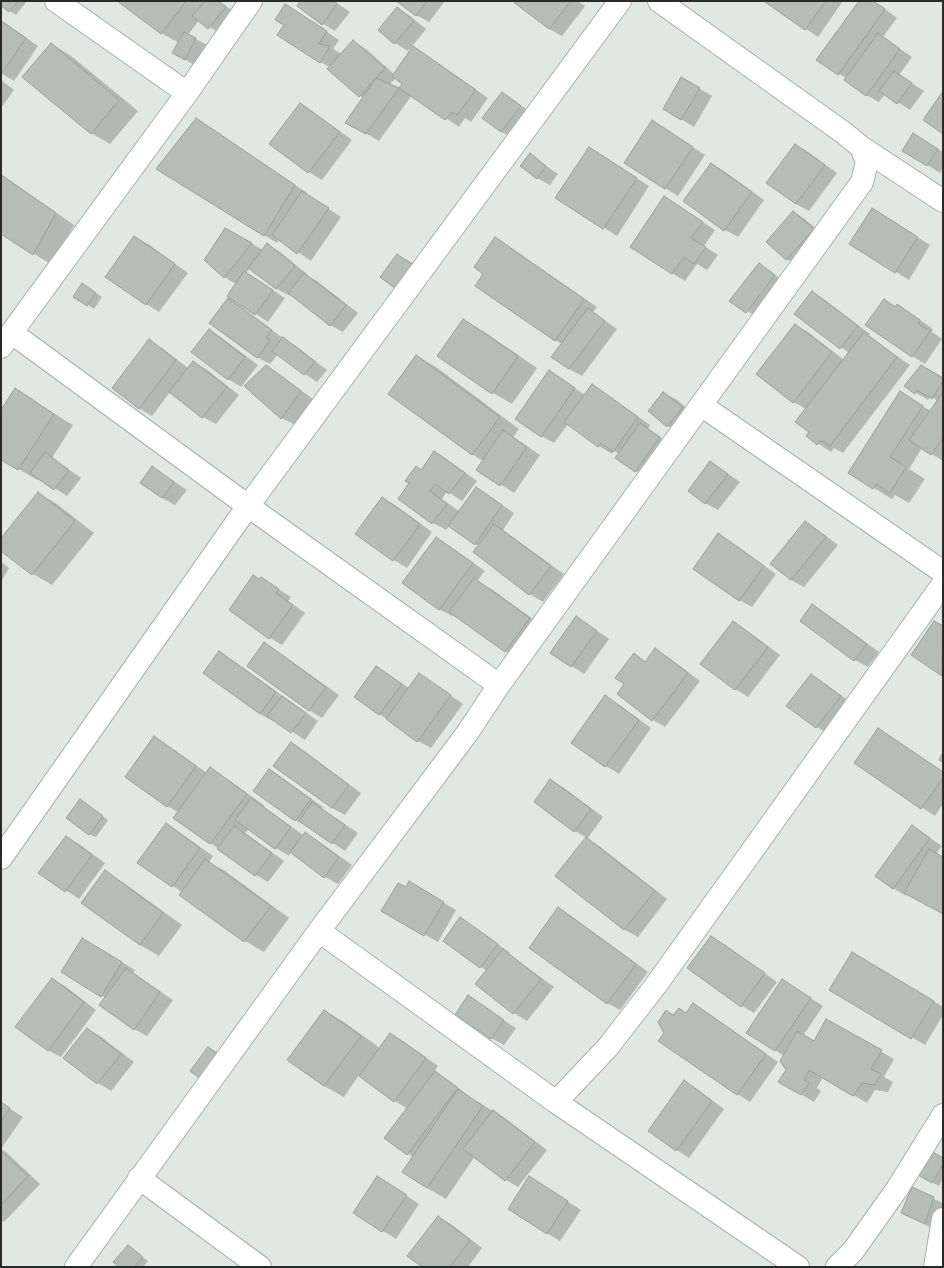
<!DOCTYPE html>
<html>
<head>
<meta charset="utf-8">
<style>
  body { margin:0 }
  #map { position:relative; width:944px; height:1268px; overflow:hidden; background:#dfe8e3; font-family:"Titillium Web",sans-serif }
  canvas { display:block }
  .frame { position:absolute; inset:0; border:2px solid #282b29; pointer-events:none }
</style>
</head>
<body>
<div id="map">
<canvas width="944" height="1268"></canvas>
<div class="frame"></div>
</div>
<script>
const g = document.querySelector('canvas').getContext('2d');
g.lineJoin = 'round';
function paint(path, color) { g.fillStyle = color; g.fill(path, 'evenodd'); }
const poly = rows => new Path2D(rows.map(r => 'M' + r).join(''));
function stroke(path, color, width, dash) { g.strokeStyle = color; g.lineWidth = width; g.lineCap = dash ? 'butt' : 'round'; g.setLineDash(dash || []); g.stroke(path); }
paint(poly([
  [1,1,27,1,16,15,1,5],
  [117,1,219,1,238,15,222,35,199,20,188,35,209,46,198,67,173,53,179,43,161,33,126,6],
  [302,1,334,1,350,12,335,31,323,24],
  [397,1,445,1,429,22,416,15],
  [513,1,578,1,585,6,562,36,549,29],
  [767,1,843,1,818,37,806,29],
  [859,1,874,1,897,18,883,37,912,57,899,75,924,91,910,110,885,94,879,102,866,95,846,78,839,74],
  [397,8,410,16,426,29,408,51,395,43,379,30],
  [299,13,339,40,333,49,342,54,353,41,366,49,394,74,413,47,426,55,488,98,471,122,465,118,459,127,412,95,379,141,346,122,363,98,328,69,330,67,320,62],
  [396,78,403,84,400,89,389,85],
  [1,20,38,46,14,81,1,73],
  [51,44,70,55,138,111,110,144,91,133],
  [682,78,712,96,694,127,664,109],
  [1,80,14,90,1,108],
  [502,93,515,101,533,114,514,139,502,132,483,118],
  [301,104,313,112,352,140,322,180,309,172,271,144],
  [196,119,209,127,307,193,307,195,341,217,311,261,279,239,277,243,264,235],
  [665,129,705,155,678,196,625,163],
  [926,142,943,152,943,168,940,173,904,150],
  [796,145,808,152,837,173,809,211,796,204,768,183],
  [530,155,558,174,550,185,537,178],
  [602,156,649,186,617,236,557,198],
  [711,164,724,171,764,200,738,237,725,230,684,201],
  [1,174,74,225,52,265,1,233],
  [677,205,715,230,704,246,718,255,707,270,697,264,685,281,672,273],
  [794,212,806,220,826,237,799,266,786,259],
  [885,217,930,245,909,280,851,244],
  [226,229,263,250,267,245,280,252,307,274,306,275,317,281,358,313,343,332,330,325,291,294,290,296,277,289,250,268,246,273,285,298,268,322,256,314,228,296,236,284,224,277],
  [135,237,148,244,188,273,159,312,146,304],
  [495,238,508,246,597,307,593,312,617,329,582,376,569,369,562,344,555,340,485,274],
  [398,255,411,262,426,274,410,296],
  [759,264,787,283,760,319,731,300],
  [89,288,102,297,94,309,75,296],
  [812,293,825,300,870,334,868,336,910,365,843,453,834,448,831,452,807,436,810,432,806,409,794,402,757,374,795,325,808,332,844,360,849,353,796,314],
  [228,299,241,307,284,339,296,346,327,370,317,382,305,374,278,354,270,364,257,357],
  [884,300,896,307,897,305,910,313,933,329,932,332,942,339,925,364,912,356],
  [464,320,483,331,537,368,512,404,493,393,439,356],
  [209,330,222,338,258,365,241,387,228,379],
  [149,341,162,348,188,368,193,362,206,369,239,395,216,424,203,417,170,392,152,416,139,408],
  [417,356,436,367,519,429,513,437,540,455,514,493,477,469,483,461,472,454],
  [266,366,279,374,313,399,295,425,282,418,245,386],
  [550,372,585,395,592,385,605,393,650,425,648,429,672,445,648,479,616,458,619,454,614,451,612,454,599,446,568,424,554,443,541,436],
  [943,379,943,461,922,448,909,469,925,479,909,503,895,495,892,499,849,473,919,404,931,411,938,401,930,396,928,400,905,386],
  [15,390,73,425,52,458,81,478,67,496,39,478,37,480,1,458,1,412],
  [664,393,677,400,695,415,680,433,668,426],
  [435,452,448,460,477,481,462,501,447,491,442,499,460,512,476,488,489,496,514,513,503,530,564,574,543,602,530,594,474,552,479,546,449,526,446,530,433,523,399,498],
  [711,462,740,482,718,510,705,503],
  [152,467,187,490,175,505,162,498],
  [38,493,57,504,94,533,52,585,33,574,1,549,1,540],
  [382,498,395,505,432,532,407,568,394,560,356,534],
  [805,522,818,530,838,545,804,587,791,580],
  [718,535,731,542,776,574,752,607,739,600],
  [436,538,449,546,485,571,477,581,493,590,548,630,524,662,505,651,454,614,452,616,439,609],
  [1,562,9,568,1,582],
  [261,578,291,597,288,601,305,613,282,645,270,638],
  [812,605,825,613,879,652,868,667,855,660,801,621],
  [577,617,609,639,584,674,551,652],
  [734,622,746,630,780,655,748,697,735,689],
  [935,622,943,627,943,675,912,655],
  [264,643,277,651,339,695,322,718,309,710],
  [655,650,668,657,700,681,665,727,653,720,626,684,634,655,646,662],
  [219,653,232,660,318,721,305,740,274,720,273,721,260,714,204,673],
  [377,667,409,688,420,674,463,704,431,748,418,741,355,697],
  [811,675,824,683,853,704,830,735,817,727,788,706],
  [605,697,618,704,651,728,619,774,606,766,573,742],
  [878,729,943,772,943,804,935,816,855,763],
  [155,737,167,745,207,773,210,769,229,780,265,806,264,807,303,835,305,833,318,841,352,865,338,884,325,877,291,852,289,856,276,848,249,829,245,833,284,861,268,882,256,875,175,818,178,812,167,806],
  [291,744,304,751,361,793,345,815,332,808],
  [269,771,282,778,323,807,322,809,358,833,345,851,308,827,295,820],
  [551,780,564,788,603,817,587,839,599,846,667,899,638,937,625,930,557,876,587,838,575,831],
  [86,804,108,820,96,837,89,834],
  [167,825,179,832,213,856,209,862,225,871,289,918,264,952,245,941,180,895,182,892,139,862],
  [912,826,942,846,936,854,943,858,943,913,908,893,906,896,893,888],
  [66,837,79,844,105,863,79,899,40,873],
  [105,872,124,883,182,925,159,956,140,945],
  [409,883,456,910,438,942,382,910,406,888],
  [558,909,571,916,648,972,620,1010,607,1003],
  [460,919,473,926,510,953,509,954,554,987,527,1021,514,1013,476,984,487,971,444,941],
  [711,937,724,944,777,982,754,1013,742,1006],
  [95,946,135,970,133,973,173,1000,147,1036,134,1029,106,998,62,972],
  [852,953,943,1007,943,1015,925,1045,830,989],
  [52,979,65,986,96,1010,61,1057,48,1050],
  [795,988,823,1006,803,1036,814,1042,826,1021,894,1059,884,1077,893,1082,888,1092,875,1090,867,1103,823,1077,817,1088,821,1091,814,1102,780,1082,787,1070,784,1056,775,1050],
  [468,997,516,1028,504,1045,491,1038],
  [693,1005,706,1012,778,1062,750,1102,737,1094,659,1041,674,1016,687,1014],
  [325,1011,344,1022,380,1048,390,1034,403,1041,438,1066,434,1072,448,1080,470,1097,506,1119,547,1150,518,1187,506,1180,475,1156,446,1199,427,1188,413,1157,386,1138,408,1109,395,1101,359,1075,344,1097,324,1086,289,1060],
  [88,1029,100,1036,134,1062,111,1091,98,1083,65,1058],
  [684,1082,697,1089,724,1109,689,1158,677,1150],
  [1,1103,23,1117,1,1149],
  [1,1149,6,1152,40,1184,4,1222,1,1220],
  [943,1159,943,1178,939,1186,914,1172],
  [378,1177,419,1204,396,1239,354,1213],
  [542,1185,581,1210,560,1241,509,1209],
  [912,1189,943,1203,943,1217,938,1231,902,1213],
  [438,1217,451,1224,482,1248,468,1267,424,1267],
  [128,1246,148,1261,143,1267,120,1267]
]), '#0003');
const building = poly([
  [1,1,18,1,9,12,1,6,1,1],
  [117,1,186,1,161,34,117,1],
  [205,1,218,1,226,7,208,29,192,16,205,1],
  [300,1,333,1,337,4,322,25,297,6,300,1],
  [396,1,427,1,416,16,396,1],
  [512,1,571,1,549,29,512,1],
  [766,1,826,1,805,30,765,2,766,1],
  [859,1,873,1,885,9,838,75,816,60,859,1],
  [285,4,327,31,319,44,330,46,320,63,277,35,284,25,275,20,285,4],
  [397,7,414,21,394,44,378,30,397,7],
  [1,21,26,38,1,74,1,21],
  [184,32,196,38,185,60,172,53,184,32],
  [878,33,900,49,866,96,844,80,878,33],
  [353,40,385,68,359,97,327,69,353,40],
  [51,43,119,100,91,134,22,77,51,43],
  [413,46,476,90,457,115,452,112,445,120,399,88,402,84,392,76,413,46],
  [894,71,912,83,897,104,879,91,894,71],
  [681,77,700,88,681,120,663,109,681,77],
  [376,78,399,88,366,134,345,123,376,78],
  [943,91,943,134,923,120,943,91],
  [502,92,521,106,501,132,482,118,502,92],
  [300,103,340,132,308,173,269,144,300,103],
  [196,118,295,185,264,236,156,169,196,118],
  [652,120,693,147,665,189,624,163,652,120],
  [913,133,938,149,927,166,902,151,913,133],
  [795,144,825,165,796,204,766,183,795,144],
  [589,147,637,178,603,229,555,198,589,147],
  [530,153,546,166,537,179,520,166,530,153],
  [711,163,752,192,724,231,683,201,711,163],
  [1,175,56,213,33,255,1,234,1,175],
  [302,191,329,208,297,254,272,235,302,191],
  [664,196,703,222,691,238,706,247,694,264,684,257,672,274,630,247,664,196],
  [872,208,918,237,895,273,849,244,872,208],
  [793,211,814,229,786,260,766,242,793,211],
  [225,228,252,243,224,278,204,260,225,228],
  [134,236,175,264,146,305,105,277,134,236],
  [495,237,584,299,555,341,475,286,483,274,474,267,495,237],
  [267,243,295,266,276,289,248,268,267,243],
  [397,254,414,266,396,289,380,277,397,254],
  [759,263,775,275,746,313,729,301,759,263],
  [244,271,273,290,255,315,227,296,244,271],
  [304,273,346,305,330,326,288,293,304,273],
  [82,283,96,293,87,306,73,297,82,283],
  [812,291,858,326,840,349,794,314,812,291],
  [228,298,272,330,266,338,270,340,257,358,209,323,228,298],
  [884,299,895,307,897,304,920,320,919,324,930,331,912,357,865,325,884,299],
  [588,308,605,321,569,369,551,357,588,308],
  [463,319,518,356,492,394,437,356,463,319],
  [795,324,832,352,793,403,756,374,795,324],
  [209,329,245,357,228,380,191,352,209,329],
  [864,332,897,357,830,446,821,440,817,445,806,436,809,432,795,422,864,332],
  [283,337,315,362,304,375,272,351,283,337],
  [149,339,176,360,139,409,112,388,149,339],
  [416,355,500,417,472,455,388,394,416,355],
  [193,361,227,387,202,418,169,392,193,361],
  [266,365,301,391,281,419,244,386,266,365],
  [921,365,943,378,943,381,932,399,917,390,915,394,904,386,921,365],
  [549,370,575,388,541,437,515,419,549,370],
  [592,384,638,417,613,452,601,443,598,447,564,422,592,384],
  [15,388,54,414,18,470,1,460,1,410,15,388],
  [900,391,923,406,890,457,906,467,890,493,876,484,873,489,848,473,900,391],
  [663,392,683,407,667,427,648,411,663,392],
  [943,392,943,438,931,455,909,440,943,392],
  [640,423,660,437,635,472,615,458,640,423],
  [503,430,527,447,500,486,476,470,503,430],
  [434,451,465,473,449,494,435,484,430,491,447,504,432,524,398,499,409,483,405,481,416,466,421,470,434,451],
  [45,452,69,470,54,490,30,473,45,452],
  [710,461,728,474,705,504,688,491,710,461],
  [152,466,174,482,162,498,140,483,152,466],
  [476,487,502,505,475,545,448,526,476,487],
  [38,492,75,521,32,575,1,551,1,538,38,492],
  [382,497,420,524,393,561,355,534,382,497],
  [805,521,826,537,791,580,770,564,805,521],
  [494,524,551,566,529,595,473,552,494,524],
  [718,533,764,566,739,601,693,569,718,533],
  [436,537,473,563,439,610,402,583,436,537],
  [253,575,259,579,261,577,279,589,276,593,293,605,269,639,229,610,253,575],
  [474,578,530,618,505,652,449,612,474,578],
  [812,604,867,644,854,661,800,621,812,604],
  [576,616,597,631,571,667,550,653,576,616],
  [733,621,768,647,735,690,700,664,733,621],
  [934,621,943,626,942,676,911,655,934,621],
  [264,642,326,687,309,711,247,666,264,642],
  [655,648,688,673,652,721,617,694,624,684,615,678,634,653,645,662,655,648],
  [219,651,276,692,260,714,203,673,219,651],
  [376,666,402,684,379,715,354,697,376,666],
  [419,673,451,695,417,742,386,719,419,673],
  [811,674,841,696,816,728,786,706,811,674],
  [605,695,639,720,605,767,571,743,605,695],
  [282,696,306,713,291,733,267,716,282,696],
  [878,728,943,772,943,778,921,809,854,763,878,728],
  [154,736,196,766,167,807,125,777,154,736],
  [291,742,349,785,332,808,273,766,291,742],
  [943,752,943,762,939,760,943,752],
  [210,767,247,794,210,844,173,818,210,767],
  [269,769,311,799,295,821,253,791,269,769],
  [550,779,591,809,574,832,534,802,550,779],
  [251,798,291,827,275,849,235,820,251,798],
  [80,799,103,816,89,835,66,818,80,799],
  [312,802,345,825,332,844,299,821,312,802],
  [166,823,200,848,172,887,137,863,166,823],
  [912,825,930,838,893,889,875,876,912,825],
  [234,826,272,853,255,876,217,849,234,826],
  [305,832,339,857,324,878,290,852,305,832],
  [66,836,92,855,65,892,38,873,66,836],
  [586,837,655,891,624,930,555,876,586,837],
  [929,849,943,857,943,914,904,893,929,849],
  [205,859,271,906,244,942,179,895,205,859],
  [105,870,163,913,140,945,81,903,105,870],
  [409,881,444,902,424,936,381,911,398,883,406,887,409,881],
  [558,907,636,964,607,1004,529,948,558,907],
  [460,917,498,944,480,968,443,941,460,917],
  [711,936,765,973,741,1007,687,968,711,936],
  [82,938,122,962,101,997,61,972,82,938],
  [503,949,541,979,513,1014,475,984,503,949],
  [852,952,934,1001,911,1039,829,990,852,952],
  [126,968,160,992,134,1030,99,1005,126,968],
  [52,978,84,1002,48,1051,15,1027,52,978],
  [782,979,811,998,775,1051,746,1033,782,979],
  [468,995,504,1020,491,1039,455,1015,468,995],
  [693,1003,766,1054,737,1095,658,1041,664,1033,658,1022,666,1010,673,1015,679,1008,686,1013,693,1003],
  [324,1010,361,1036,324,1086,287,1060,324,1010],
  [826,1019,882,1050,871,1069,881,1074,875,1085,862,1083,853,1096,809,1070,804,1080,809,1083,801,1095,778,1082,786,1070,780,1061,797,1031,814,1041,826,1019],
  [87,1028,121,1054,97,1084,63,1058,87,1028],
  [390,1033,426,1058,394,1102,359,1076,390,1033],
  [208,1047,220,1055,202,1080,190,1071,208,1047],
  [435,1071,458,1088,407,1155,384,1138,435,1071],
  [684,1080,712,1101,676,1151,648,1131,684,1080],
  [458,1089,483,1106,427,1188,402,1172,458,1089],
  [1,1102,10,1108,1,1122,1,1102],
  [493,1110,535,1142,505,1181,463,1149,493,1110],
  [926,1148,943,1158,943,1164,932,1183,913,1172,926,1148],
  [1,1151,28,1176,1,1205,1,1151],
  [377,1176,407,1195,382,1232,353,1213,377,1176],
  [529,1176,568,1201,547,1234,508,1209,529,1176],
  [912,1187,934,1197,925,1224,901,1213,912,1187],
  [438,1216,470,1240,450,1267,422,1267,407,1256,438,1216],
  [128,1245,143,1257,134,1267,119,1267,113,1262,128,1245]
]);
paint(building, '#b5bdb9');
stroke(building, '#98a09b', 1);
const minor = poly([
  [56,1,187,93],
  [659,1,844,133,861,147,943,201],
  [12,333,248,506,499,685],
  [1,347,187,93,251,1],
  [701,405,943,572],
  [1,858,248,506,620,1],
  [319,931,556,1102,798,1267],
  [556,1102,608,1047,656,985,943,584],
  [139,1178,260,1267],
  [76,1267,319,931,468,732,499,685,862,182,867,162,861,147],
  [837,1267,853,1251,897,1189,943,1115],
  [935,1267,943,1219]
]);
stroke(minor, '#a7b0ab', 24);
stroke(minor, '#fff', 22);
</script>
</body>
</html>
